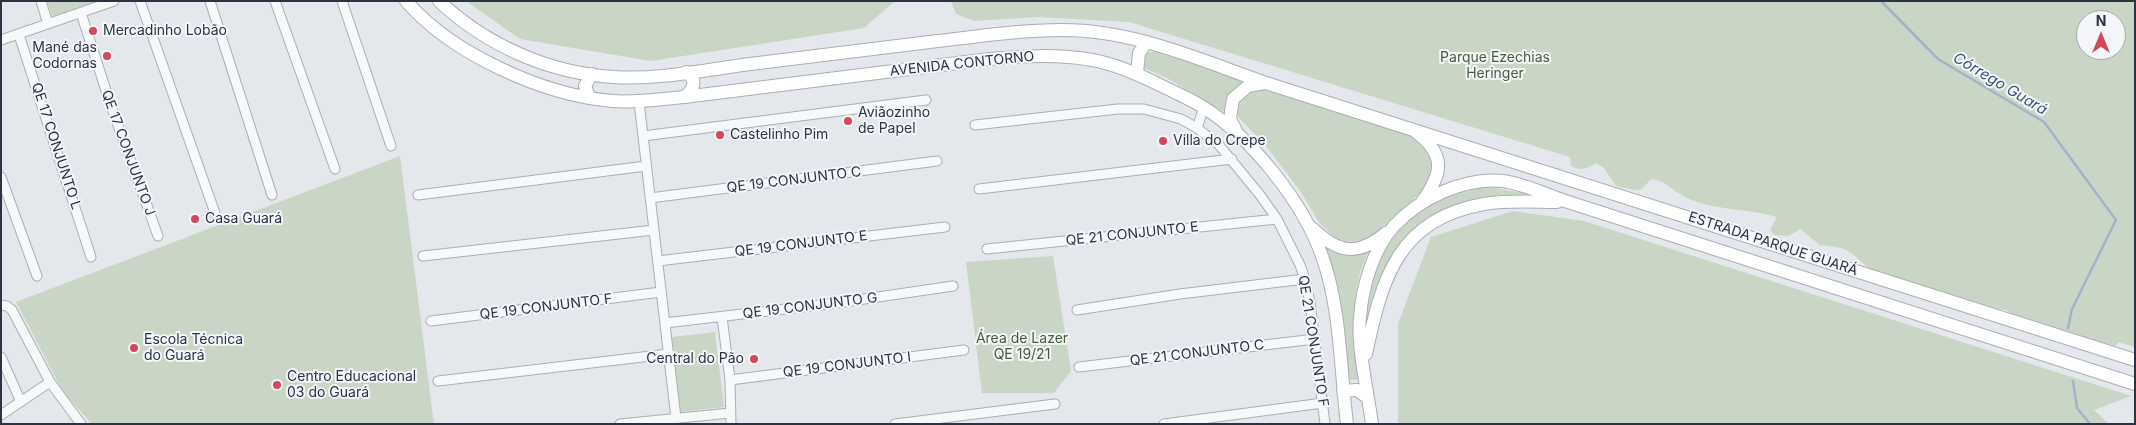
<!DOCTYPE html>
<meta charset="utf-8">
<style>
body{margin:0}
#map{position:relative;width:2136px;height:425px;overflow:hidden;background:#e4e7ec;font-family:Inter,sans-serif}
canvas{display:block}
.frame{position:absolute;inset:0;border:2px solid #2b3445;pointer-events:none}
.north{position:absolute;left:2076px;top:10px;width:50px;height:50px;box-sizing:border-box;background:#f4f6f9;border:1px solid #a4a8b1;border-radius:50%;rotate:0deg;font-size:14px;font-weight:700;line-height:20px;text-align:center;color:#2b3445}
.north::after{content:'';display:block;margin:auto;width:18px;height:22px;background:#d1495b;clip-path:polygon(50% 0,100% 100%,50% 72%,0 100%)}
</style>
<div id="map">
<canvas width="2136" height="425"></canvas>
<div class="frame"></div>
<div class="north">N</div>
</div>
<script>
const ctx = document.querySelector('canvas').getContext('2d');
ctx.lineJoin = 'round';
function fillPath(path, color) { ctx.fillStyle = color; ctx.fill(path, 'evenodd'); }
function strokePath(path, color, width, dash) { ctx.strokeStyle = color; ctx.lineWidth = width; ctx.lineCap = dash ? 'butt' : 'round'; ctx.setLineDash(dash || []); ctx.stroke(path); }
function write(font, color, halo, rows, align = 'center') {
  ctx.font = font + ' Inter,sans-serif'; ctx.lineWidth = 4; ctx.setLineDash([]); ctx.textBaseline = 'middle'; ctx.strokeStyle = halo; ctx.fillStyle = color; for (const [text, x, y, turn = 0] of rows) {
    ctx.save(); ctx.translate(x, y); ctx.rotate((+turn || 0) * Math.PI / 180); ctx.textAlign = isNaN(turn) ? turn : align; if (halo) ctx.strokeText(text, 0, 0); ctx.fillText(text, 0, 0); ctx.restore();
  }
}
fillPath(new Path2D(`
 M47,1H99L52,17Z
 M466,1H895L864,28L651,61L520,39Z
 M951,1H2135V347L2119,342L2115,346H2108L2080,337L2068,331L2052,328L2018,319L2006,310L1941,299L1880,279L1854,255L1842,248L1820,245L1800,229L1789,236L1774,235L1770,230L1777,217C1747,208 1713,211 1685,197C1673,191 1665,180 1651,179L1642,189L1635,190L1616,186L1604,168L1596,163C1587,169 1581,171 1571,166L1570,157L1129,22L1037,17L975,21L956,14ZM2086,20H2116V50H2086Z
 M1149,52H1159L1247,80C1232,89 1229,97 1226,113L1165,77L1143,68L1145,53Z
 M1263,89L1415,137L1430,148L1435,168L1428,186L1376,233L1364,240L1346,242L1336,239L1320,224L1301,192L1266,146L1240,119L1236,112L1239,97L1245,92Z
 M400,156L434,424H92L63,392L16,302Z
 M1486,186L1531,195L1484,197L1443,210L1426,220L1410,234L1368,331C1362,284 1383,240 1420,211C1428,205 1439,196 1449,193C1460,189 1474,188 1486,186Z
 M1513,211L1584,221L2131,396L2094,410L2109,424H1398V324L1431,237Z
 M1324,244L1371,248C1346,292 1356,331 1360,379L1350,380L1337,282Z
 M1053,256L1071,371L1054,393H982L966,262Z
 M715,332L724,407L680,412L672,337Z`), '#c9d6c5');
strokePath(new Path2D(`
 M1881,1L1938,59L2044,122L2116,220L2072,309L2068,328
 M2073,381L2077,408L2090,424`), '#9fb4cc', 2.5);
const street = new Path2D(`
 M41,1L48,24
 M140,1L215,213
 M210,1L272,195
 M275,1L335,169
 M342,1L391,146
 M81,13L111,106L158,236
 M19,35L91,257
 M1,40L114,1
 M639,102L676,418
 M975,125L1118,109H1144L1181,119L1197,128L1219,145L1260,195L1277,219L1300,265L1305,279L1310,303L1325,424
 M1197,128L1204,107
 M643,136L926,100
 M1,177L37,276
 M979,189L1232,159
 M418,195L646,166
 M650,198L937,161
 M987,249L1277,219
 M423,256L654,230
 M658,261L945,227
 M1,305L7,306L12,310L50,382L81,424
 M1077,310L1180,294L1305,279
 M722,317L730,380L731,424
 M431,321L661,292
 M665,323L837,303L953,286
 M1,357L21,402
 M1079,367L1315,339
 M730,380L964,350
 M438,381L668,354
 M1,415L50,382
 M620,424L730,413
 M895,424L1055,404
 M1164,424L1323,403`);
const secondary = new Path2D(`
 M406,1C452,54 543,95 612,101C636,103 660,99 684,97L990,59C1024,56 1058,54 1092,60C1116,64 1140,75 1162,86C1176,93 1190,99 1203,107C1251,137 1303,202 1322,256C1341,309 1340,368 1347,424
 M439,1C486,45 548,73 613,77C658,80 705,70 750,64C813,56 876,48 938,41C980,36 1021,30 1063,30C1134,30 1200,60 1266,83L2135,360
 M1137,73L1139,53L1147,42
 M589,97L585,86L592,74
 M684,97C694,90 698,79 686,72
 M1236,131L1230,119L1233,99L1248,86L1264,83
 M1416,132C1446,155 1443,173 1422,202
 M1312,228C1338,253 1357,257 1386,233
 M1366,354C1382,278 1398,219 1484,204C1508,200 1534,202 1557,202
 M1343,391L1357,390L1368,398
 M1372,424C1368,393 1357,347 1360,318C1362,287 1373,249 1394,226C1420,198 1464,177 1503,181C1524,184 1545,194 1565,201L2135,384`);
strokePath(street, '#a9aeb7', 11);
strokePath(secondary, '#a9aeb7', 14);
strokePath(street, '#f7f8fa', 9);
strokePath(secondary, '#fff', 12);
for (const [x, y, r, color] of [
 [93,31,5,"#d1495b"],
 [107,56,5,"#d1495b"],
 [848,121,5,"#d1495b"],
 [720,135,5,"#d1495b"],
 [1163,141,5,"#d1495b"],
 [195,219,5,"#d1495b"],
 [134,348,5,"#d1495b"],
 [754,359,5,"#d1495b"],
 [277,385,5,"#d1495b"]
]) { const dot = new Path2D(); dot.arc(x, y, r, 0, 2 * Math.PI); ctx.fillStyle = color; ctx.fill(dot); strokePath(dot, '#f4f6f9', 2); }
write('14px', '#2b3445', '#f4f6f9', [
 ["Mercadinho Lobão",103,31],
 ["Mané das",97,48,"right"],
 ["Codornas",97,64,"right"],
 ["Aviãozinho",858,113],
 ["de Papel",858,129],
 ["Castelinho Pim",730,135],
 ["Villa do Crepe",1173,141],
 ["Casa Guará",205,219],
 ["Escola Técnica",144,340],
 ["do Guará",144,356],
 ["Central do Pão",744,359,"right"],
 ["Centro Educacional",287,377],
 ["03 do Guará",287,393]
], 'left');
write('14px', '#3f6138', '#f4f6f9', [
 ["Parque Ezechias",1495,58],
 ["Heringer",1495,74],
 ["Área de Lazer",1022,339],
 ["QE 19/21",1022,355]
]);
write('14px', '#2b3445', '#f4f6f9', [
 ["AVENIDA CONTORNO",962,64,-6],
 ["QE 17 CONJUNTO L",56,146,72],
 ["QE 17 CONJUNTO J",128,153,70],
 ["QE 19 CONJUNTO C",794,180,-7],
 ["QE 21 CONJUNTO E",1132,234,-6],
 ["QE 19 CONJUNTO E",801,244,-7],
 ["ESTRADA PARQUE GUARÁ",1773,244,18],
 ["QE 19 CONJUNTO G",810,306,-7],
 ["QE 19 CONJUNTO F",546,307,-7],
 ["QE 21 CONJUNTO F",1313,341,81],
 ["QE 21 CONJUNTO C",1197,353,-7],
 ["QE 19 CONJUNTO I",847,365,-7]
]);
write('italic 15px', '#34527a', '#f4f6f9', [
 ["Córrego Guará",2000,84,31]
]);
</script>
